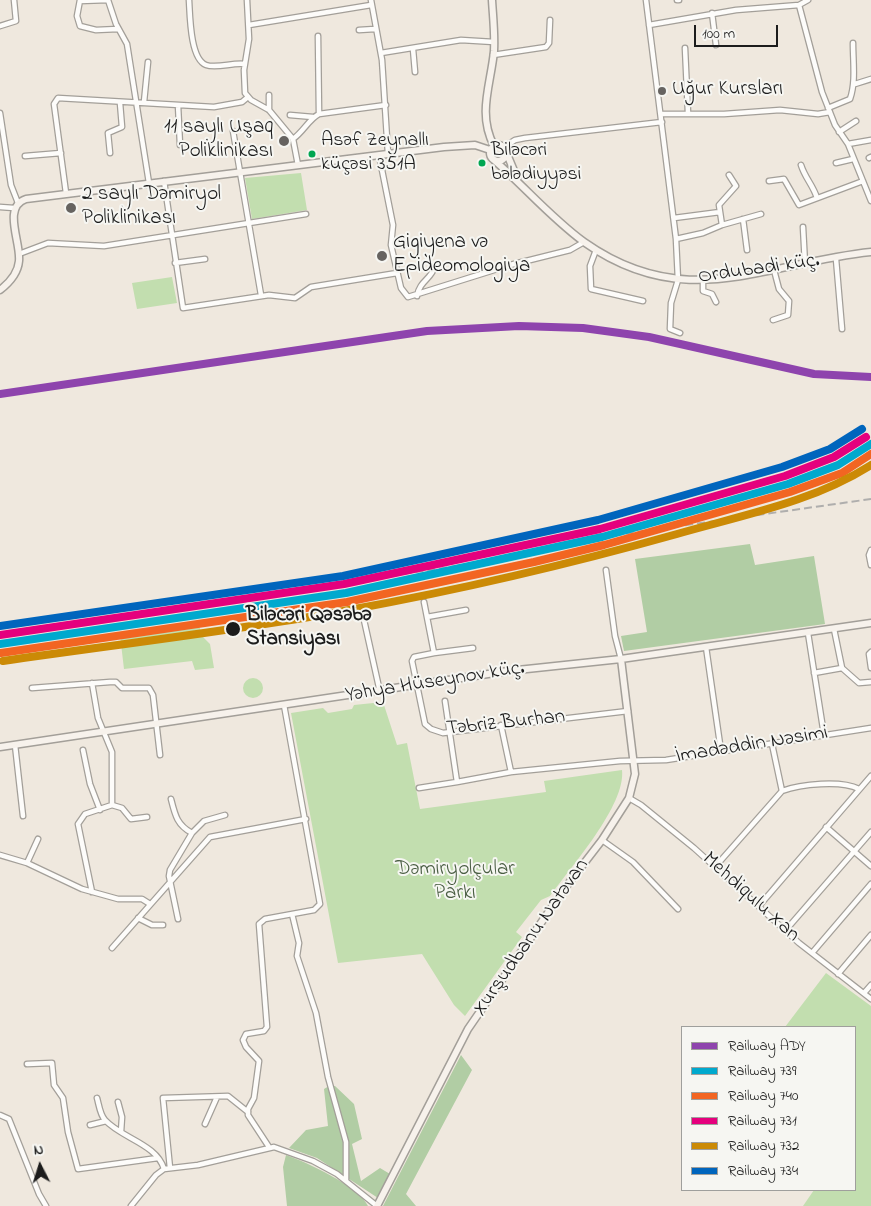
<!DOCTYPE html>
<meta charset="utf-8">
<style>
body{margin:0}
#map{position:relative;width:871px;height:1206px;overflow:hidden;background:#efe8de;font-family:"Indie Flower",sans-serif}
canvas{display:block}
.legend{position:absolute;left:681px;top:1026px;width:175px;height:165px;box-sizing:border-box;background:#f6f6f2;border:1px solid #9f9f9c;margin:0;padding:6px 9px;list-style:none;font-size:15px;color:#1c1c1c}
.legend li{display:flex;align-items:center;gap:10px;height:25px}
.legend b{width:25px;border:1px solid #9f9f9c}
.north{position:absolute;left:15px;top:1141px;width:50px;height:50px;-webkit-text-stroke:4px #f6f6f2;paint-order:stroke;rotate:355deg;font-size:14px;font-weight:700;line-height:20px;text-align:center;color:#1c1c1c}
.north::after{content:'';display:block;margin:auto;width:18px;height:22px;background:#1c1c1c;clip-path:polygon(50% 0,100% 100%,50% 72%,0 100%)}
.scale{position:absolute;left:694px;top:25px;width:84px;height:22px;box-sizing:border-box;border:2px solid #1c1c1c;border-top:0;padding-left:6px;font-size:15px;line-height:18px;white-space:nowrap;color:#1c1c1c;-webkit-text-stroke:4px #f6f6f2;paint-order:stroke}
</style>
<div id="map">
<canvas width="871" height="1206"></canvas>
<ul class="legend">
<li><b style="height:6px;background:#8e44ad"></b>Railway ADY</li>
<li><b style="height:6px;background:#00a9ce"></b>Railway 739</li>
<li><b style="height:6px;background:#f26522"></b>Railway 740</li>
<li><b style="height:6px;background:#e5007d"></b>Railway 731</li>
<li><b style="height:6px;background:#cb8a06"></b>Railway 732</li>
<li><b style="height:6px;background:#0065bd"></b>Railway 734</li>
</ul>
<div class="north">N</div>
<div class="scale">100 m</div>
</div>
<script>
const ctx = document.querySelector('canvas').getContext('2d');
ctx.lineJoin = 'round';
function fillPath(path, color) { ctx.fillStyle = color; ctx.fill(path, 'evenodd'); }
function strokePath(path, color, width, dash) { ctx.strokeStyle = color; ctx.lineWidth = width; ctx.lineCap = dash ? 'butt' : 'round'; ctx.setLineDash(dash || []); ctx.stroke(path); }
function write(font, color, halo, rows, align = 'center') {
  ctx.font = font + ' "Indie Flower",sans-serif'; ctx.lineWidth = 4; ctx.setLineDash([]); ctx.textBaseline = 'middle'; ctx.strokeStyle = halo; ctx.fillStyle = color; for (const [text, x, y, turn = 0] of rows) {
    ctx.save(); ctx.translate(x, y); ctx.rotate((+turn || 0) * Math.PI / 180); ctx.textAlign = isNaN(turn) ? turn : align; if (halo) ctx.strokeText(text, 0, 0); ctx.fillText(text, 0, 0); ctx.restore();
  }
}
fillPath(new Path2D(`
 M301,173L307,210L252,219L245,178Z
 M172,277L177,303L137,309L132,283Z
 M198,623L203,637L210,644L214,668L195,670L192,661L124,669L120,635Z
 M243 688a10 10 0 1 1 20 0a10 10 0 1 1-20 0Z
 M383,702L397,745L407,743L420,809L546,792L544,781L622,770C626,805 571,867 550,896L541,900L516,932L522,937L465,1016L454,1005L422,954L338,963L291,713L323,708L328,713L352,709L354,705Z
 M826,973L871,1006V1206H803L814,1190H855V1027H785Z`), '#c2deaf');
fillPath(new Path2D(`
 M750,544L755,565L814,556L825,624L624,651L621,636L647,632L635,559Z
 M461,1055L472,1070L406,1194L416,1206H383Z
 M329,1086H335L354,1104L362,1139L352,1144L361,1181L380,1168L390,1174L378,1198L317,1158L289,1148L306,1130L328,1126L324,1089Z
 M286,1155C306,1162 359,1186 368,1206H287L283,1167Z`), '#b1cda4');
const street = new Path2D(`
 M80,0L77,16L80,26L96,30L118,29
 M108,0L116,24L127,44L149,183
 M189,0C190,15 190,59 206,65C217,69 233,62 245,64
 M247,0L249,39L244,70L245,93L251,100L269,110L293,139L298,165
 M371,0L382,60L388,154
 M646,0L676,239L678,280L671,303L670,329L680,333
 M677,0H679
 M80,1L108,0
 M799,5L822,92L835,125L848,144L871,201
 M712,13L716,45
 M249,25L371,5
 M649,25L736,10L799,5L808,0
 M0,26L16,21L14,0
 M359,30L375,29
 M318,36L319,114
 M685,48L688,113
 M413,49L415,72
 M381,53L461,40L494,42
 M493,55L546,47L549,43L550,20
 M855,84L871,79
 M144,102L148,62
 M178,105L180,145
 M828,108L850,99C856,82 853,62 853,43
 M269,110V95
 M0,113L11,185L18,203
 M661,114H724L780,110L818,114L830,112
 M290,115L313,117
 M233,131L261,295
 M839,132L856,121
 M293,139C304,131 309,119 319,114L386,105
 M848,144L871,140
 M504,147L515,140L525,138L662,122
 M110,153L108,133L122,127L120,103
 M379,155L393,225L391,245L401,288L408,297L510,265L570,250L584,242
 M25,156L61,153
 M869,158L871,157
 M836,163L853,159
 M801,165C805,178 813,185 817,198
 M164,181L183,308L269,295L295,298L311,287L397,273
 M769,181L784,179L799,205L863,181
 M66,193L54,104L58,98L214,107L242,102L248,97
 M0,207L14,208
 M674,218L720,212
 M743,219L747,250
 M722,225L719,205L736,186L729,175
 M803,227L805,264
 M676,239L703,233L722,225L761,214
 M596,250L590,266L591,289L643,301
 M19,254L48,243L104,246L306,214
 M836,259L842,329
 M175,263L205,259
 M703,281V291L712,294L716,302
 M417,296C420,280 431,280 435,266
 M773,320L788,315L789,301L779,289L774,270
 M871,550L869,555L871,565
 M606,570L615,636L621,659
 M424,602L434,653L414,657L412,661L425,724L431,729L443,733L628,711
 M362,611L380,692
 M427,617L466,610
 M834,629L842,668L859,683L871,682
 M808,633L824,735
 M706,647L721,751
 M871,652L869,654L871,668
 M434,653L473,648
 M814,673L842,668
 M92,683L98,718L112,752V805L85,814L78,824L92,892
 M32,688L110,682H116L122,688H149L153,695L160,755
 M445,701L457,782L511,772L620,761L666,760L871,728
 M501,725L511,772
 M772,744L782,791
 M15,745L23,816
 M83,750L90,784L100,810
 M419,788L457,782
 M629,798L641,805L694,848L799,943L871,999
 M171,799C175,815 177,825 192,833
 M112,805L122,808L131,819L147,817
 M826,827L871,866
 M602,840L633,862L678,909
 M0,855L27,863L82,889L118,899H142L150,904
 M27,863L38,839
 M715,867L782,791C801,784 841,780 859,789
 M759,906L871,776
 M292,914L299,943L297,956L316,1013L328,1077L346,1142V1180
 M138,918L152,925H163
 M178,919L169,876L170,870L192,833L204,821L225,815
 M785,931L871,832
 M112,948L210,837L306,819
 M812,953L871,884
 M838,974L871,935
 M864,993L871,985
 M27,1064L52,1063L54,1085L63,1098L68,1132L78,1169L158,1158
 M97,1098C99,1105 100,1115 105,1120C121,1138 157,1144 164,1169
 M118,1102L122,1117L121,1132
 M0,1115L9,1119L39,1194L46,1206
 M205,1124L217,1097
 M90,1125L106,1121
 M269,1147L248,1115V1109L254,1098L259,1061L246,1047L243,1040L246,1034L264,1031L267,1027L259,924L265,919L314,910L320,904L284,705
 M170,1168L163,1098L228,1096L248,1112
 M131,1206L156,1175L164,1169L198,1165L274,1147L313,1161L337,1174L377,1206`);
const secondary = new Path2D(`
 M492,0C493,17 495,34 494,51C491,84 477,114 494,146
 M490 153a8 8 0 1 1 16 0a8 8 0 1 1-16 0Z
 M507,154L517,178
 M494,160C524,186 551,218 584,242C686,314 764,263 871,252
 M0,290C9,283 18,273 19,261C21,242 2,207 26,199L444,147L475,145L490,150
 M0,747L508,671L621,659L871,623
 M377,1206L468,1029L565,888L602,840L629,798L635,774L621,659`);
strokePath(street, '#a39f99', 7);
strokePath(secondary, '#a39f99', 9);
strokePath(street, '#fdfcfa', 4.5);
strokePath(secondary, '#f7f2ec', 6);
strokePath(new Path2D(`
 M602,537L871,499
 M0,634L510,558`), '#afaead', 2, [8, 4]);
strokePath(new Path2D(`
 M0,394L427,331L519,326L583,328L649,337L814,374L871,377`), '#8e44ad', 8);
strokePath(new Path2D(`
 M0,644L346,593L602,537L788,484L838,465L871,444`), '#00a9ce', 8);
strokePath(new Path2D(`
 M1,653L347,602L534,562L604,545L790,492L842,473L871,454`), '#f26522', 8);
strokePath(new Path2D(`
 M0,635L344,584L600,529L785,476L834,457L866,437`), '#e5007d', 8);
strokePath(new Path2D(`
 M3,661C118,644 235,631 349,610C459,590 570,564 677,534C743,515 813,502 871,465`), '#cb8a06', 8);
strokePath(new Path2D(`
 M0,626L343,576L598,520L782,467L830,449L862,429`), '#0065bd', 8);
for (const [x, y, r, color] of [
 [662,91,5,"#666360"],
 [284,141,6,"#666360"],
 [312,154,4.5,"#00a651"],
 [482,163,4.5,"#00a651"],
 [71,208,6,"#666360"],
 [382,256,6,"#666360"],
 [233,629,8,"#1c1c1c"]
]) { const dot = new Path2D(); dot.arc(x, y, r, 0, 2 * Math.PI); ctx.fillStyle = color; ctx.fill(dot); strokePath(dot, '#f6f6f2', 2); }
write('20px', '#1c1c1c', '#f6f6f2', [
 ["Asəf Zeynallı",321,142],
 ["küçəsi 351A",321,166],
 ["Biləcəri",491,152],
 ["bələdiyyəsi",491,176]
], 'left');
write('21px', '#1c1c1c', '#f6f6f2', [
 ["Uğur Kursları",672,91],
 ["11 saylı Uşaq",273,129,"right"],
 ["Poliklinikası",273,153,"right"],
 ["2 saylı Dəmiryol",82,196],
 ["Poliklinikası",82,220],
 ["Gigiyena və",393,244],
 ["Epideomologiya",393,268]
], 'left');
write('21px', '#1c1c1c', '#f6f6f2', [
 ["Ordubadi küç.",759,270,-8],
 ["Yəhya Hüseynov küç.",435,683,-9],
 ["Təbriz Burhan",506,724,-6],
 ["İmadəddin Nəsimi",752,746,-9],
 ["Mehdiqulu Xan",750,898,42],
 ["Xurşudbanu Natəvan",532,938,-55]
]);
write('bold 21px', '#1c1c1c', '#f6f6f2', [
 ["Biləcəri Qəsəbə",246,617],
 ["Stansiyası",246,641]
], 'left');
write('21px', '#495d42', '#f6f6f2', [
 ["Dəmiryolçular",455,871],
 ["Parkı",455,895]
]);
</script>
